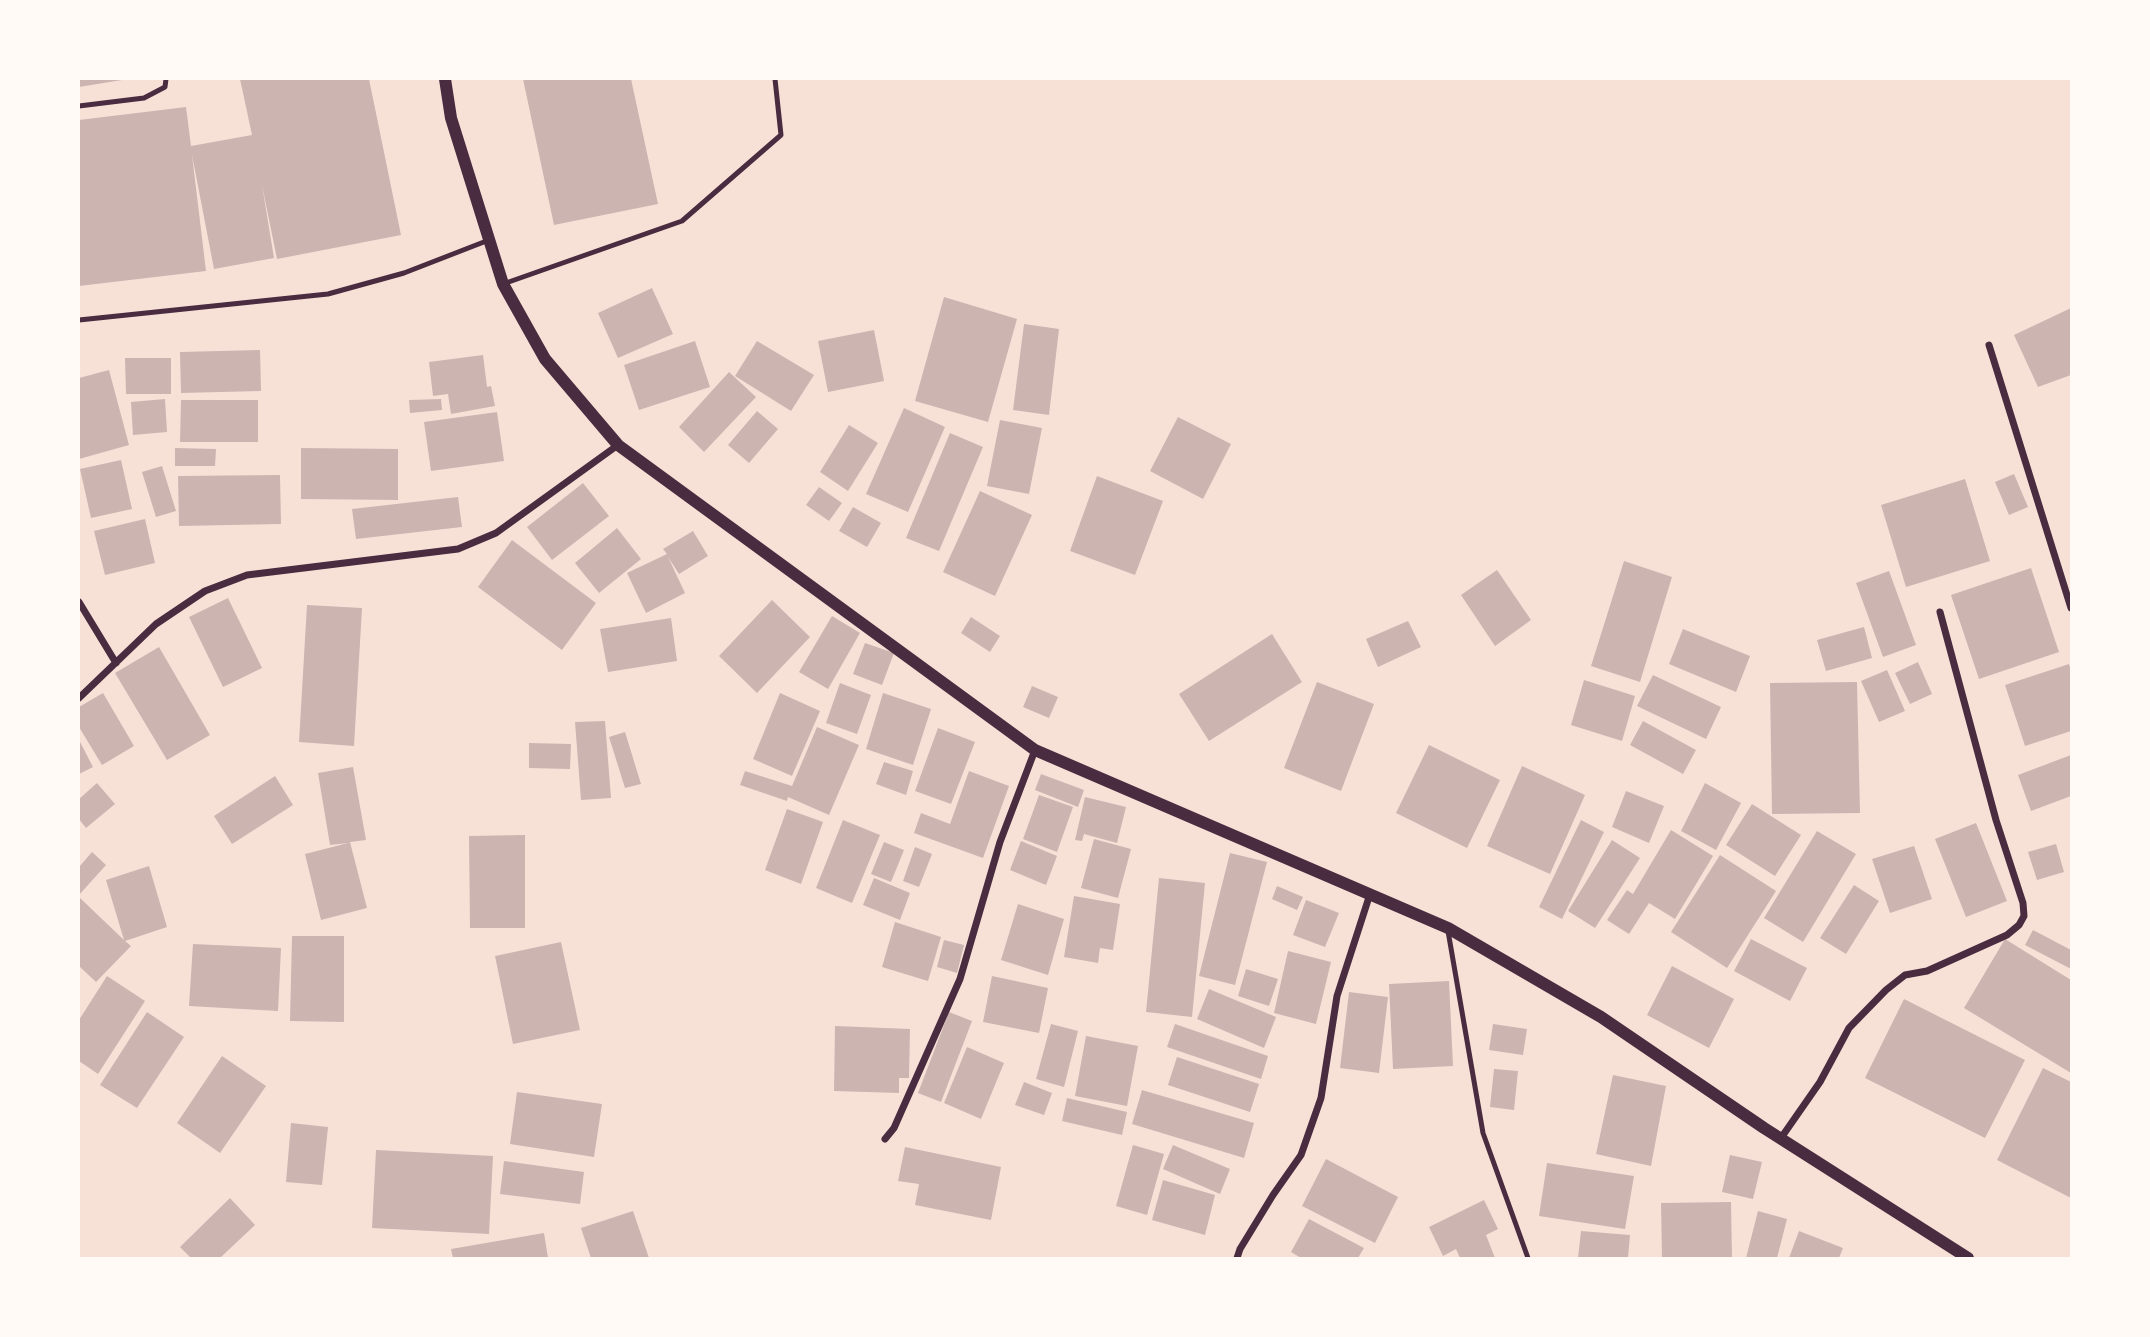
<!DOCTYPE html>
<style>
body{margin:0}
#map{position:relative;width:2150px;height:1337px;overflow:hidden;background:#f7e1d7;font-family:Poppins,sans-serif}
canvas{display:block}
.frame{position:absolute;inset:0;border:80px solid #fffaf5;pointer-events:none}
</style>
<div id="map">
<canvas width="2150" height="1337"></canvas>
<div class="frame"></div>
</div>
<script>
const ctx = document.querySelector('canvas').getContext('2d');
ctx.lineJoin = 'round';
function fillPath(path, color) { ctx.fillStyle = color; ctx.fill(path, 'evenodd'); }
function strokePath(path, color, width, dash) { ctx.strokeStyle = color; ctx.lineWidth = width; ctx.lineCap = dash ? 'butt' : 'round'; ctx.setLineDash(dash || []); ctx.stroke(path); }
fillPath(new Path2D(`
 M79,79H122V80L79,87Z
 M240,79H369L401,235L277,259L262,185L274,258L214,269L192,155L206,271L79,286V120L186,107L191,146L252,135Z
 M523,79H631L658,204L554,225Z
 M652,288L673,334L618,358L598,313Z
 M944,297L1017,319L988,422L915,401Z
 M2071,308V375L2038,387L2014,335Z
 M1024,324L1059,329L1049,415L1013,410Z
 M874,330L884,381L828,392L818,341Z
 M695,341L710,387L639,410L624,365Z
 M757,341L814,375L791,411L735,376Z
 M260,350L261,391L181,393L180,352Z
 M483,355L487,387L491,386L495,406L451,414L448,394L433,396L429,362Z
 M125,358H171V394H126Z
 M109,370L129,445L79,459V378Z
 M729,372L756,397L704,452L679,427Z
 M165,399L167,432L133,435L131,402Z
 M441,399L442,410L410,413L409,400Z
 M181,400H258V442H180Z
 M904,408L945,427L908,512L866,494Z
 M757,411L778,429L749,463L728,445Z
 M497,412L504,461L431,471L424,422Z
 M1178,417L1231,444L1203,499L1150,471Z
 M1000,420L1042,428L1029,494L987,486Z
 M849,425L878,443L848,491L820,472Z
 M950,433L983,447L939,551L906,538Z
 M175,448L216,449L215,466H175Z
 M301,448L398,449V500L301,499Z
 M121,460L132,509L91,518L80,469Z
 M162,466L176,511L156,517L142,472Z
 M2014,474L2028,507L2009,515L1995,482Z
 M280,475L281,524L179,526L178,476Z
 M1097,476L1163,501L1135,575L1070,551Z
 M1965,479L1990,561L1906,587L1881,505Z
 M583,483L609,516L552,560L527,527Z
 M819,487L842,503L829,521L806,505Z
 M980,491L1032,515L995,596L943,572Z
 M458,497L462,527L356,539L352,509Z
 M853,507L881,523L867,547L839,531Z
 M145,519L155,563L105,575L94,531Z
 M617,528L641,559L599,593L575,563Z
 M693,531L708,556L679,574L668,557L685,593L646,613L627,573L667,554L663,549Z
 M512,540L596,603L562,650L478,587Z
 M1624,561L1672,577L1640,682L1591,666Z
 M2031,568L2059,652L1979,679L1951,595Z
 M1497,570L1531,620L1495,646L1461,595Z
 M1889,571L1916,645L1883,657L1856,583Z
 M228,598L262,668L223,687L189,617Z
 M772,600L810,637L757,693L719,656Z
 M307,605L362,608L354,746L299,742Z
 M832,616L860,633L828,689L799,672Z
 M971,617L1000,636L990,652L961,633Z
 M671,618L677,661L608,672L600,629Z
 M1408,621L1421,647L1378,667L1366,639Z
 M1864,627L1872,658L1826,671L1817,640Z
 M1683,629L1750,656L1736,692L1669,664Z
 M1272,634L1302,682L1209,741L1179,694Z
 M865,643L894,653L882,685L853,674Z
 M159,647L210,735L167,760L115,673Z
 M1918,662L1932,694L1910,704L1895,673Z
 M2069,664L2071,671V731L2025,746L2005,685Z
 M1887,670L1905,711L1879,722L1861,681Z
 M1653,675L1721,707L1706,739L1637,706Z
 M1584,680L1635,696L1622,741L1571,725Z
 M1317,682L1374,704L1341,791L1284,768Z
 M1857,682L1860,813L1772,814L1770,683Z
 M840,683L871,695L857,734L826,723Z
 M1032,686L1058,697L1049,718L1023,707Z
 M103,693L134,746L102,765L79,727V707Z
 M780,693L820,711L792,776L753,759Z
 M883,693L931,709L913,765L866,749Z
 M605,721L611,798L581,800L575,722Z
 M1643,721L1696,750L1683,774L1630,745Z
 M817,727L859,745L829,815L788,797L787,801L740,785L745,771L792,786Z
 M938,728L975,742L951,804L915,791Z
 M625,732L641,784L625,788L609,737Z
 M79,740L93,767L79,774Z
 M529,743L571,744L570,769L529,768Z
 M1429,745L1500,780L1467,848L1396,813Z
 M2071,755V796L2031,811L2018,775Z
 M884,762L913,771L906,795L876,784Z
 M1522,766L1585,795L1550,874L1487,846Z
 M353,767L366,840L350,842L367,908L321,920L305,854L348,843L330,845L318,773Z
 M969,771L1009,786L983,858L914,833L921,813L950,824Z
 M1041,774L1084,790L1078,807L1035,790Z
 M275,776L293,805L232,844L214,816Z
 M97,783L115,804L86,828L79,819V799Z
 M1705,783L1741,803L1716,850L1681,831Z
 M1626,791L1664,806L1649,843L1612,827Z
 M1039,795L1073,807L1057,852L1023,839Z
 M1085,797L1126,807L1117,843L1084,834L1082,841L1075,840Z
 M1752,804L1801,835L1775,876L1726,845Z
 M787,809L823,822L801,884L765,870Z
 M843,820L880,835L852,903L816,888Z
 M1581,820L1604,832L1562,919L1539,907Z
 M1976,823L2007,901L1966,917L1935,839Z
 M1671,830L1713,856L1675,919L1649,903L1629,934L1607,920L1627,890L1633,894Z
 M1817,831L1856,854L1803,942L1764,918Z
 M525,835V928H470L469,836Z
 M1094,839L1131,849L1118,898L1081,888Z
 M1612,840L1640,858L1595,928L1568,911Z
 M1021,841L1057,856L1046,885L1010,870Z
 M884,842L904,850L891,882L871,874Z
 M2056,844L2064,872L2037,880L2028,852Z
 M1914,846L1932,899L1890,913L1872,859Z
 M915,847L932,854L919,887L903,881Z
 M92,852L106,865L79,895V867Z
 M1230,853L1267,862L1235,985L1199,976Z
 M1720,855L1776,891L1727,968L1671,932Z
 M149,866L167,927L125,941L131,946L96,982L79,966V897L124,940L106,880Z
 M874,878L910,893L900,920L863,905Z
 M1159,878L1205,883L1192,1017L1146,1012Z
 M1854,885L1879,901L1846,954L1820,938Z
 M1277,886L1303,897L1297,910L1272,899Z
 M1074,896L1120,904L1113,950L1100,948L1098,963L1064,957Z
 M1306,900L1339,913L1325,947L1293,935Z
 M1018,904L1064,919L1048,975L1001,960Z
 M895,922L941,937L928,981L882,967Z
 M2033,930L2071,950V969L2025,945Z
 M292,936H344V1022L290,1021Z
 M1751,939L1807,968L1790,1001L1734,971Z
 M2005,939L2071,980V1073L1964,1008Z
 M944,940L964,945L957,973L937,967Z
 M561,942L580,1030L513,1044L495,956Z
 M193,944L281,948L278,1011L189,1006Z
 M1288,951L1331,962L1316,1024L1274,1013Z
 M1672,966L1734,999L1709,1048L1647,1015Z
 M1246,969L1278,979L1269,1006L1238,996Z
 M107,976L145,1001L98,1074L79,1061V1020Z
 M992,976L1048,988L1039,1033L983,1022Z
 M1449,981L1453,1066L1393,1069L1389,984Z
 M1209,989L1276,1017L1264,1048L1197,1019Z
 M1349,992L1388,997L1379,1073L1340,1068Z
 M1904,999L2025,1060L1985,1138L1865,1078Z
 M147,1012L184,1037L137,1108L100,1085Z
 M949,1012L972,1021L941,1102L918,1093Z
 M1051,1024L1078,1031L1064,1087L1036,1079Z
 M1175,1024L1268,1056L1261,1079L1167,1047Z
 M1493,1024L1527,1029L1523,1055L1489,1050Z
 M835,1026L910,1029L909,1078H899V1093L834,1091Z
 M1086,1036L1138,1046L1127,1106L1075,1096Z
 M967,1047L1004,1063L981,1119L944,1103Z
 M222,1056L266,1086L220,1153L177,1123Z
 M1177,1057L1259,1084L1250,1112L1168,1085Z
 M2043,1068L2071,1082V1198L1997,1160Z
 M1494,1069L1518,1071L1514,1110L1490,1107Z
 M1613,1075L1666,1086L1651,1166L1596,1154Z
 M1024,1082L1052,1093L1044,1115L1015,1105Z
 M1142,1090L1254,1123L1244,1158L1132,1124Z
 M517,1092L602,1104L594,1157L510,1144Z
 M1067,1098L1127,1112L1122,1135L1062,1121Z
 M291,1123L328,1127L322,1185L286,1182Z
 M1133,1145L1164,1154L1147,1215L1116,1206Z
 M1173,1145L1230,1169L1220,1194L1163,1169Z
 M905,1147L1001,1167L991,1220L915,1205L919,1184L898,1181Z
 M376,1150L493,1156L489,1234L372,1228Z
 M1730,1155L1762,1162L1753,1199L1722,1192Z
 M1326,1159L1398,1197L1375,1243L1302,1206Z
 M504,1161L584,1172L580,1204L500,1194Z
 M1547,1163L1634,1176L1625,1229L1539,1216Z
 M1163,1180L1215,1195L1205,1235L1152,1220Z
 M230,1198L255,1225L220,1258H191L180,1247Z
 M1484,1200L1498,1229L1486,1235L1495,1258H1460L1456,1249L1443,1256L1429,1227Z
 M1731,1202L1732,1258H1662L1661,1203Z
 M633,1211L649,1258H591L581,1228Z
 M1758,1211L1787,1219L1777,1258H1746Z
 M1309,1219L1364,1248L1358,1258H1301L1291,1252Z
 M1581,1231L1630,1235L1628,1258H1578Z
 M1799,1231L1843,1248L1839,1258H1789Z
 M544,1233L548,1258H453L451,1249Z`), '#ccb4b1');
strokePath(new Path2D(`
 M79,106L144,98L165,87L166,79
 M503,284L682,221L781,135L775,79
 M79,320L328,294L404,273L489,240
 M1448,931L1483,1133L1528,1258`), '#4a2c40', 5);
strokePath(new Path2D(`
 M1989,345L2071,608
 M79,602L116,663
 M79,698L156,624L205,591L247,575L458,549L496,533L618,445
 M1781,1138L1820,1082L1849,1028L1886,990L1905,975L1927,971L2007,935L2019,925L2024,916L2023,903L1996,820L1940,612
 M885,1139L894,1128L960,979L1000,842L1035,750
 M1237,1258L1240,1249L1273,1195L1301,1155L1321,1098L1337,996L1370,894`), '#4a2c40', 7);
strokePath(new Path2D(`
 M445,79L451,118L503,284L545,359L618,445L1035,750L1448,928L1601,1017L1764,1128L1968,1258`), '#4a2c40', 12);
</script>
